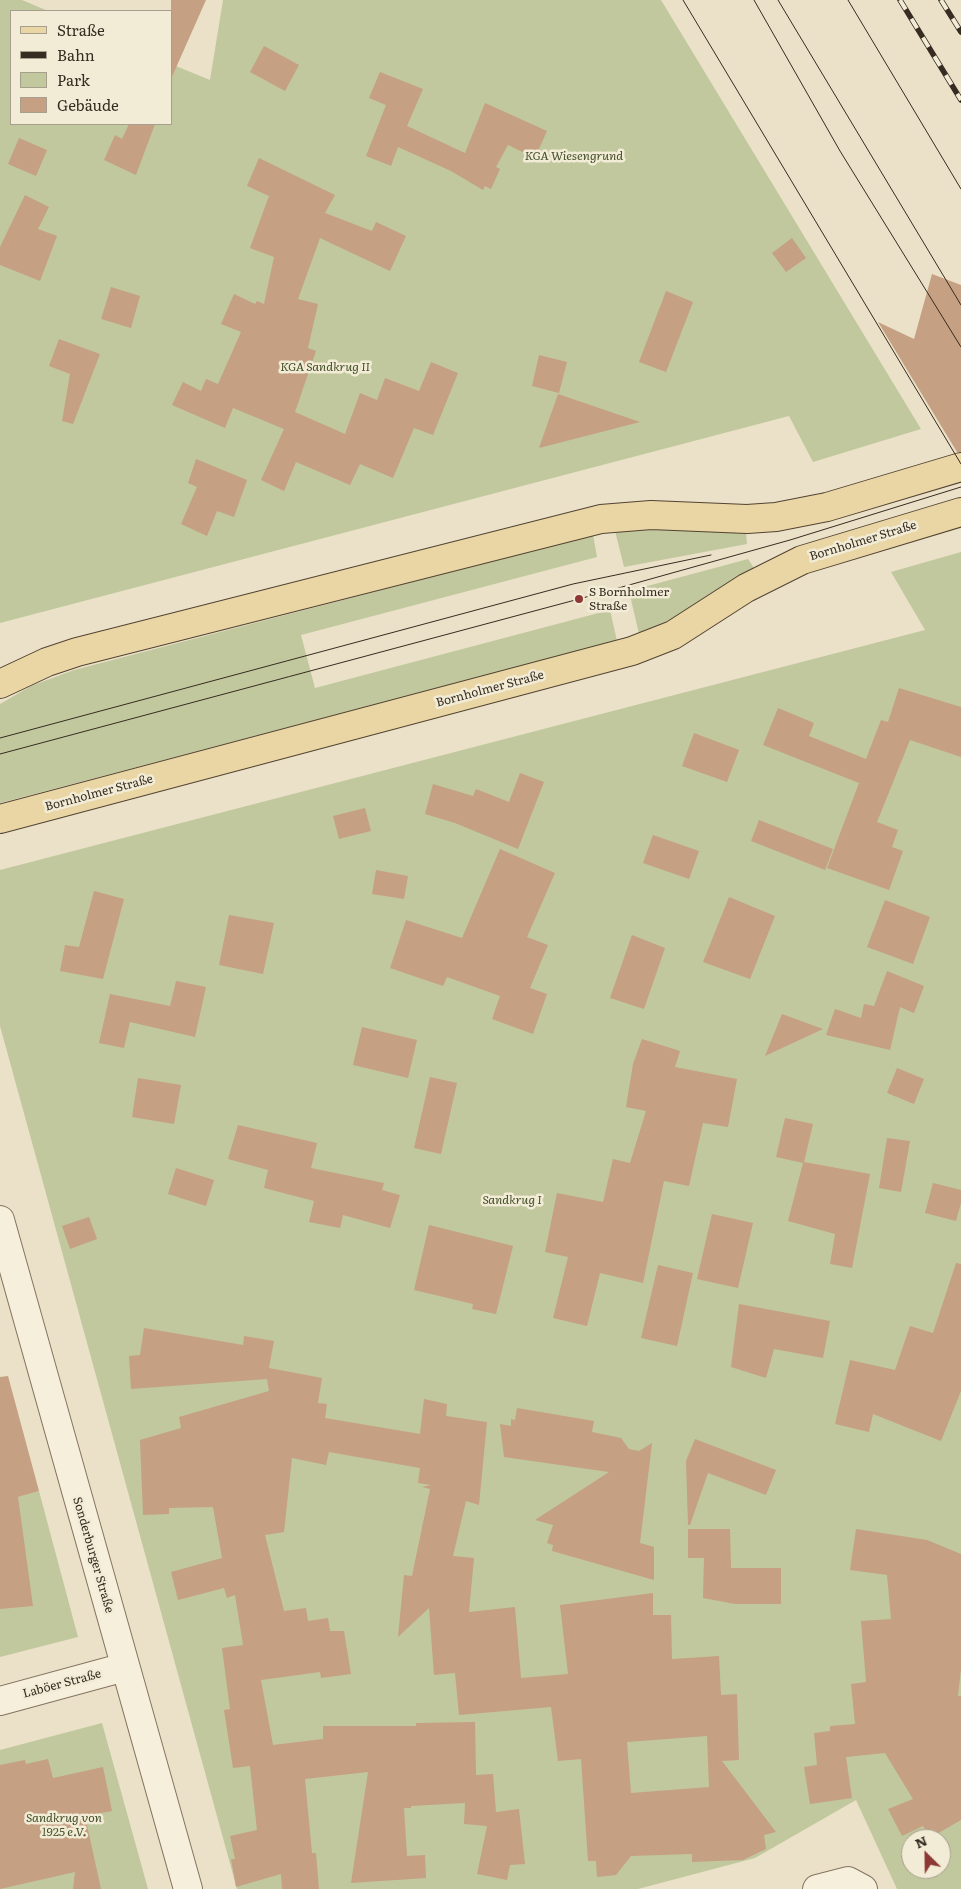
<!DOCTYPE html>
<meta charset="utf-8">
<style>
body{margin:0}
#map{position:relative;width:961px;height:1889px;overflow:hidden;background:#eae1c8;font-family:Literata,serif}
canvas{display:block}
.legend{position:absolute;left:10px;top:10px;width:162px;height:115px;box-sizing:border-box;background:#f2ecd7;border:1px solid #a79f8e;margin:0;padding:6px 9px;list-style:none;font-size:15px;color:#372c21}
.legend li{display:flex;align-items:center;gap:10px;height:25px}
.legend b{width:25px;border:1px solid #a79f8e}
.north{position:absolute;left:901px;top:1829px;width:50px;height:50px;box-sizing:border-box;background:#f2ecd7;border:1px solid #a79f8e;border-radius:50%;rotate:337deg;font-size:14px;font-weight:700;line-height:20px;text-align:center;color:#372c21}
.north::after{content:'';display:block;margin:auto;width:18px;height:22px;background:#8e3835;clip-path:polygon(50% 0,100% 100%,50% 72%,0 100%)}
</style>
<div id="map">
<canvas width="961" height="1889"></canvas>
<ul class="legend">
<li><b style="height:6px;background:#e9d6a4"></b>Straße</li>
<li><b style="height:6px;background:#372c21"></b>Bahn</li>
<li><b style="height:14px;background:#c1c89d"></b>Park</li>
<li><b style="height:14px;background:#c5a082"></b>Gebäude</li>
</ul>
<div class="north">N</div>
</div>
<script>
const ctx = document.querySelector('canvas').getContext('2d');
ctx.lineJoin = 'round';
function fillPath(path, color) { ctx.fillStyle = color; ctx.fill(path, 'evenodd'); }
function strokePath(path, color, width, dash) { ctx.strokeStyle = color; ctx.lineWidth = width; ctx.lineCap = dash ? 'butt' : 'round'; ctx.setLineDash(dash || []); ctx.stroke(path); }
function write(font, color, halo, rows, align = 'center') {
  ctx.font = font + ' Literata,serif'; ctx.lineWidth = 5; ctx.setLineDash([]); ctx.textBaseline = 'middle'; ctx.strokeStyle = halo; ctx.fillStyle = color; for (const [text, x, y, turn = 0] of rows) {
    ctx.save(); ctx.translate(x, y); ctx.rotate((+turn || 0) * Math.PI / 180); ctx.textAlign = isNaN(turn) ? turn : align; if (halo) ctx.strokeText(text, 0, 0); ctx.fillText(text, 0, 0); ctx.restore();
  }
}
fillPath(new Path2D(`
 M0,0H22L48,11H11V124H171V64L210,80L223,0H661L921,429L813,462L789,416L0,623Z
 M645,528L746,533L747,544L624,567L615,531Z
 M593,535L597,557L301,635L315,688L610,610L617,641L0,803V704L31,686L74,670Z
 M961,552V1889H897L856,1800L755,1858L638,1889H237L0,1026V870L925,630L891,572ZM911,1839H941V1869H911Z
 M748,559L754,568L676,617L639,634L629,591Z
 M39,1491L78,1637L0,1657V1502Z
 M102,1723L148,1889H0V1750Z`), '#c1c89d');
fillPath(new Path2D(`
 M171,0H206L171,79Z
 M264,46L299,65L285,91L250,72Z
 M380,72L423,89L407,126L465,153L485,103L547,131L535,158L508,145L496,167L500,169L491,189L485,186L483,190L451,171L398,147L391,166L366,156L386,105L369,98Z
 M129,124H155L136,175L104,160L115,135L122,139Z
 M19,138L47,150L36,176L8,164Z
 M259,158L335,195L325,213L372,231L376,222L406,236L390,271L320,238L298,299L318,304L308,348L316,351L295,412L345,434L360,393L377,400L385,378L419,391L431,362L458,373L433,435L414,428L393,478L360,464L350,485L296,462L284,491L261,480L284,429L233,408L225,428L172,405L183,382L201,391L206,379L218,384L241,332L221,324L234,294L255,304L257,301L264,304L274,257L250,248L269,196L247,186Z
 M25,195L49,207L38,229L57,236L40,281L0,265V247Z
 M792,238L806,258L786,272L772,253Z
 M932,274L961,285V452H957L878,322L914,339Z
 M111,287L140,296L131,328L101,319Z
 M666,291L693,302L666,372L639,362Z
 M59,339L100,354L73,424L62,421L70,374L49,366Z
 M539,355L567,362L559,393L532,386Z
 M558,394L640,422L539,448Z
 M196,459L247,480L234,517L217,511L207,536L181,524L197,487L188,483Z
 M899,688L961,707V757L910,740L877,822L898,830L892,847L903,851L889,890L827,868L859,783L763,745L778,708L814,723L809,736L866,759L881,720L888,722Z
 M694,733L739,750L727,782L682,766Z
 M520,773L544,782L518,849L455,823L425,814L433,784L473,796L476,789L509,802Z
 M365,808L371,831L339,839L333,816Z
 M759,820L833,849L825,870L751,841Z
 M653,835L699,851L689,879L643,863Z
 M500,849L555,873L527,937L548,945L530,988L547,994L533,1034L492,1019L500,996L447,977L443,986L390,968L406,920L462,938Z
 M376,870L408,876L404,899L372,894Z
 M94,891L124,899L103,979L60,971L65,945L79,947Z
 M729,897L775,916L750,979L703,962Z
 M885,900L930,917L913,964L867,947Z
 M229,915L274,923L263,974L219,965Z
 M632,935L665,948L644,1009L610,998Z
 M887,971L924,986L914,1013L900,1007L890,1050L826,1035L835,1009L861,1018L864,1004L874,1006Z
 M176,981L206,987L195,1037L130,1022L124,1048L99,1043L110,994L170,1006Z
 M782,1014L823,1029L765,1056Z
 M362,1027L417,1040L408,1078L353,1065Z
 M642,1039L680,1051L675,1067L737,1079L728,1127L703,1123L689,1186L664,1181L643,1283L600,1273L587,1326L553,1318L568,1257L545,1252L557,1193L603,1202L613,1159L630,1163L646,1111L626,1107L633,1064Z
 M897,1068L924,1079L914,1104L887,1093Z
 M430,1077L457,1083L441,1154L414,1148Z
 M138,1078L181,1085L174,1124L132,1117Z
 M785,1118L813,1124L804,1162L870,1174L852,1268L830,1264L835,1234L788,1221L803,1163L776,1157Z
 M238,1125L317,1143L311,1168L384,1183L382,1190L400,1195L390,1228L343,1215L340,1228L309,1222L314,1201L264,1188L268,1170L228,1159Z
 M887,1138L910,1141L901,1192L879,1188Z
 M176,1168L214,1180L206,1206L168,1194Z
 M933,1183L961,1190V1203L956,1221L925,1213Z
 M712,1214L753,1223L738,1288L697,1279Z
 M89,1217L97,1239L70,1249L62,1226Z
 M429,1225L513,1246L496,1314L472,1309L473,1304L414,1290Z
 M956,1263L961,1264V1391L941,1441L873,1414L869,1432L835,1424L850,1360L895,1370L910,1326L933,1333Z
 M658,1265L693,1273L677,1346L641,1338Z
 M739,1304L830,1321L823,1358L774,1349L766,1378L731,1367Z
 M144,1328L243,1345L244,1336L274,1341L269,1368L322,1378L318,1403L327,1404L325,1418L420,1434L424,1399L447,1404L446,1416L487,1422L479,1505L466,1501L453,1556L474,1558L469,1612L515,1607L521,1678L568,1674L560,1605L653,1593V1615H671L672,1659L719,1656L721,1695L737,1694L739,1760L722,1761L776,1832L764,1835L766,1849L743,1860L692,1862V1854L631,1856L616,1875L597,1877L596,1861H588L581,1759L558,1761L551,1707L459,1715L455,1673L434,1675L429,1608L398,1637L404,1575L412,1576L430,1489L422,1487L431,1485L418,1483L420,1468L329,1452L326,1465L292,1458L284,1532L265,1535L284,1611L306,1608L308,1621L328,1618L330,1631H344L351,1674L321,1678L320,1672L261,1680L273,1745L323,1739V1726H416V1723L475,1722L476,1775L493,1774L496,1812L519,1809L525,1864L510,1865L507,1880L477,1874L487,1826L464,1824L465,1803L411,1806V1808H404L407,1856L425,1855L426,1878L351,1883L368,1772L305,1779L312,1853H316L319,1889H282L281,1874L236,1887L231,1859H235L230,1836L257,1830L250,1766L233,1768L224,1710L230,1709L222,1648L243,1645L235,1595L227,1598L224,1588L178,1600L171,1572L222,1558L213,1507L169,1508V1514L143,1515L140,1440L181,1428L179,1417L269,1391L267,1379L131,1389L129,1356L140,1355ZM707,1736L709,1787L631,1793L627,1742Z
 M8,1376L39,1491L18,1497L33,1606L0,1609V1377Z
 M517,1408L594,1421L592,1432L621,1438L629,1449L639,1451L652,1443L640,1543L654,1547V1580L552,1551L553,1545L547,1543L553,1525L535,1520L609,1472L504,1457L500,1424L511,1426V1419L515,1420Z
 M695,1439L776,1470L766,1495L708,1473L690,1525H688L686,1461Z
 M688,1529H730L731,1568H781V1604H735L703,1598L704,1558H688Z
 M856,1529L927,1540L961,1554V1669L958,1696H961V1820L930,1838L923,1826L902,1836L888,1809L913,1799L885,1753L846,1757L852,1798L810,1804L804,1767L817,1765L814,1733L830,1731V1726L855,1724L851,1684L866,1682L861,1621L891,1619L887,1575L850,1570Z
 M48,1759L53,1778L103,1767L112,1811L85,1816L101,1889H73L75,1872L0,1889V1765L25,1760L26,1764Z`), '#c5a082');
const minor = new Path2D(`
 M0,1220L188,1889
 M0,1701L125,1667
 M817,1889L848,1881L863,1889`);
const primary = new Path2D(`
 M0,684L47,662L77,652L601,519L651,515L747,519L776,517L827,507L961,467
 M0,819L632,651L673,635L746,588L802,560L961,512`);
strokePath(minor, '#85745f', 30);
strokePath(primary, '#534332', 30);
strokePath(minor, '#f6efdb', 28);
strokePath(primary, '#e9d6a4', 28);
strokePath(new Path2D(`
 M683,0L961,464
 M754,0L840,151L961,347
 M778,0L961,305
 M848,0L961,189
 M0,738L573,584L711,555
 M0,754L579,599L790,540L961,487`), '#372c21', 1);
const rail = new Path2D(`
 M900,0L961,100
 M941,0L961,32`);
strokePath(rail, '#372c21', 5.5);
strokePath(rail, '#f2ecd7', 4, [11]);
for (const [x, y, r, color] of [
 [579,599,5,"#8e3835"]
]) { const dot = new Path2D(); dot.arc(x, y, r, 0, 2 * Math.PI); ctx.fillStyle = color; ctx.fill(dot); strokePath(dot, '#f2ecd7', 2); }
write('italic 12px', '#45512a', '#f2ecd7', [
 ["KGA Wiesengrund",574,156],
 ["KGA Sandkrug II",325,367],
 ["Sandkrug I",512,1200],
 ["Sandkrug von",64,1818],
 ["1925 e.V.",64,1832]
]);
write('12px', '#372c21', '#f2ecd7', [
 ["Bornholmer Straße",863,541,-17],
 ["Bornholmer Straße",490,689,-15],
 ["Bornholmer Straße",99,793,-15],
 ["Sonderburger Straße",93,1555,74],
 ["Laböer Straße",62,1684,-15]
]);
write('12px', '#372c21', '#f2ecd7', [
 ["S Bornholmer",589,592],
 ["Straße",589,606]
], 'left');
</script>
